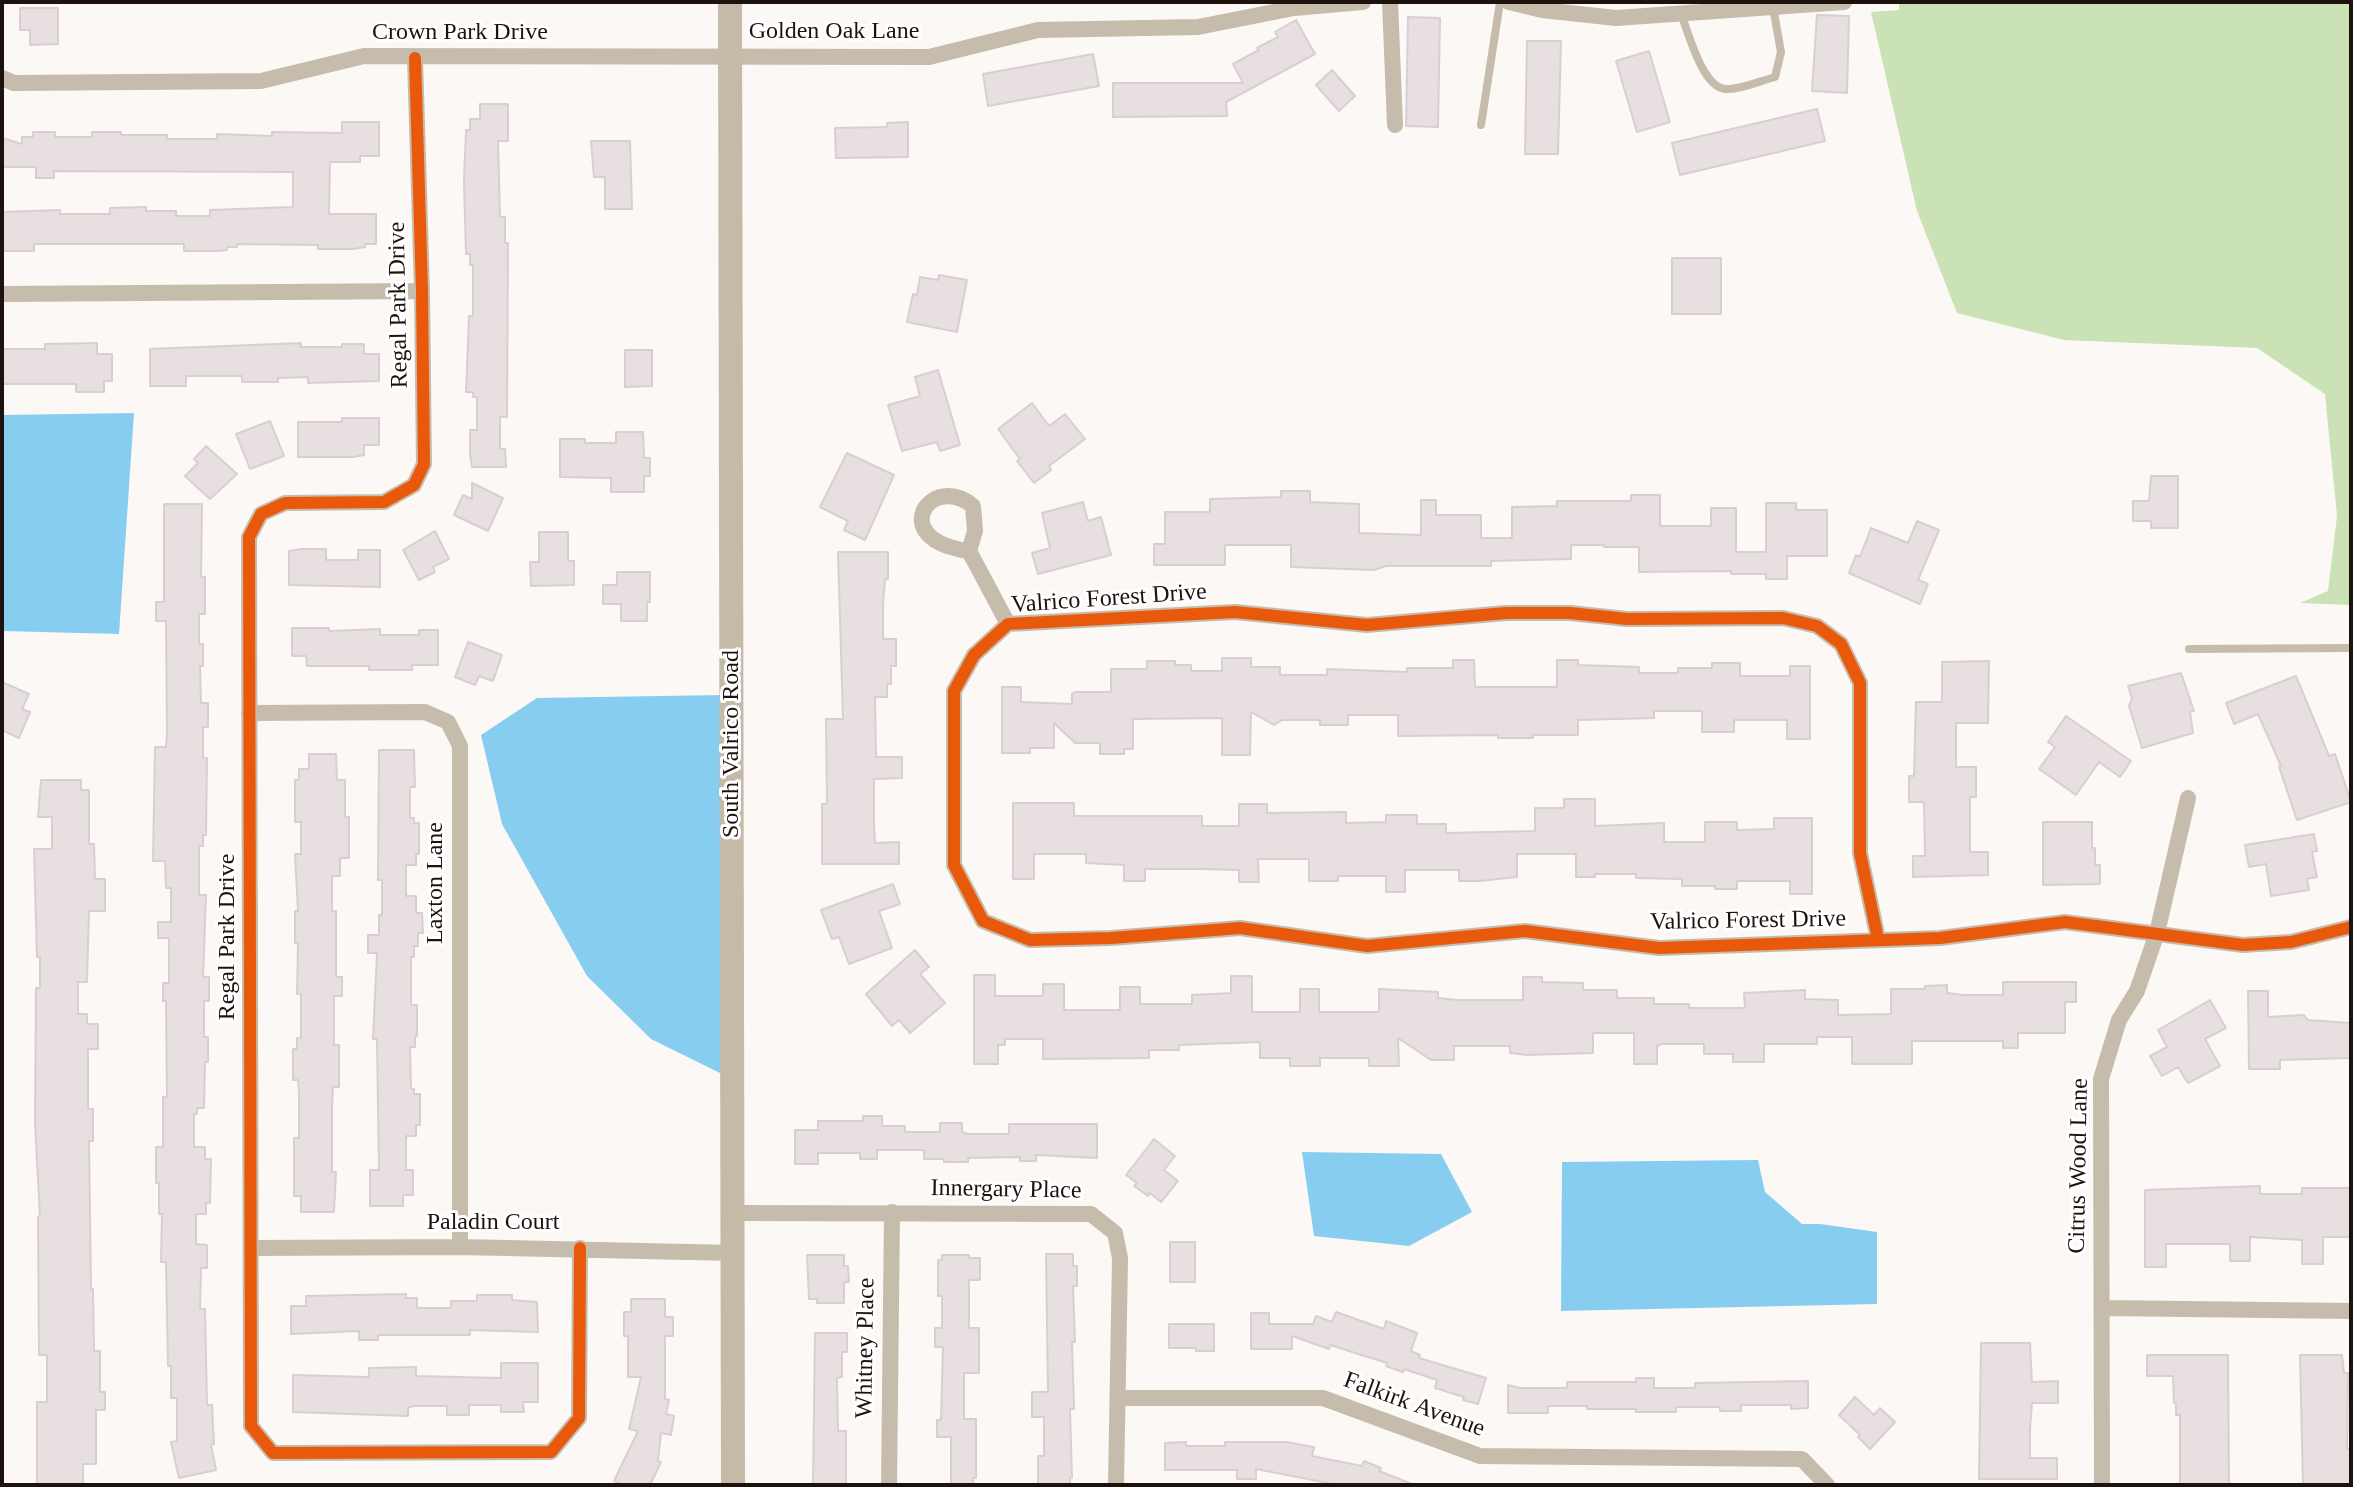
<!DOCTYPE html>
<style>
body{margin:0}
#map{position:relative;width:2353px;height:1487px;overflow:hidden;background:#fcf8f6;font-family:Georgia,serif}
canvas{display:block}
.frame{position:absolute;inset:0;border:4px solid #1d120d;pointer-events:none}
</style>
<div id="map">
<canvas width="2353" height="1487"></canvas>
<div class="frame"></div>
</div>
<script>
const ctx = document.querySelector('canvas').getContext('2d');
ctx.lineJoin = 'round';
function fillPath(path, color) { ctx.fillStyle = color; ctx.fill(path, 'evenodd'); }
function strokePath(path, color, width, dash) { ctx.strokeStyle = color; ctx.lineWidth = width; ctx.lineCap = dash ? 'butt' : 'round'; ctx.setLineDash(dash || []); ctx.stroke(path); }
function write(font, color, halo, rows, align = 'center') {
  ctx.font = font + ' Georgia,serif'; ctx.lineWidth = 6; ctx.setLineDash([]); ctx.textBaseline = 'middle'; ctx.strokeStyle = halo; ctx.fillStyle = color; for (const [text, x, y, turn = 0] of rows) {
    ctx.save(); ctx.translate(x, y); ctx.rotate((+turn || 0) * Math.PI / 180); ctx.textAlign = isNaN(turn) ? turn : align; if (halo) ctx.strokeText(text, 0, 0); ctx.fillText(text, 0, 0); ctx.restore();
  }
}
fillPath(new Path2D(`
 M1899,2H2351V605L2300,603L2328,591L2337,516L2325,394L2257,348L2064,340L1957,313L1917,211L1871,12L1899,10Z`), '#cae2b5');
fillPath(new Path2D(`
 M134,413L119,634L2,631V415Z
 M722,695V1074L651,1039L587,976L502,824L481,735L537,698Z
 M1302,1152L1441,1154L1472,1212L1409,1246L1314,1236Z
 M1758,1160L1765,1192L1802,1224H1820L1877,1232V1304L1561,1311L1562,1162Z`), '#87cdf0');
const building = new Path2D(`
 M20,8H58V44L30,45V30H20Z
 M1817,15L1849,16L1847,93L1812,91Z
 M1408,17L1440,18L1438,127L1406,126Z
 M1296,20L1315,54L1226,102L1227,116L1113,117V83H1243L1233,64L1259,50L1257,48L1278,37L1275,32Z
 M1527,41H1561L1558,154H1525Z
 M1649,51L1670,122L1637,132L1616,61Z
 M1093,54L1099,86L988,106L983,74Z
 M1332,70L1355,96L1339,111L1316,85Z
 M480,104H508V141H498L500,217H505V243H508L507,417H500V449H505L506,467H472L470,454V430H477V397H473V392H466L469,316H473V265H470V254H466L464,180L466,130H470V119H480Z
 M1817,109L1825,141L1680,175L1672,143Z
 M342,122H379V156H360V162H330L329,214H376V244H365V247L354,249H318V245L237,244V247H227V250L216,251H184V244H34V251H2V212L60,210V214H110V208L146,207V211H176V216H210V210L293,207V172L54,171V178H36V167H2V138L22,144V137H33V132H55V137H92V132H121V135H167V139H217V134L272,136V132L342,133Z
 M908,122V157L836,158L835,128L887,127V123Z
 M591,141H630L632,209H605V177H594Z
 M1672,258H1721V314H1672Z
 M939,275L967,280L957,332L907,322L913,294L917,295L920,277L938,280Z
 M97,343V354H112V381H104V392H76V384H2V349H45V344Z
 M301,343V347H342V344H364V354H379V381L308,383V377L278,378V382H242V376H186V386H150V349Z
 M625,350H652V386L625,387Z
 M938,370L960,445L940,451L937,442L902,451L888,405L920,396L915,377Z
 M1032,403L1049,426L1065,414L1085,439L1049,466L1051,470L1034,483L1017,461L1020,459L998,429Z
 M342,418H379V445H364V455L353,457H298V422H342Z
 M270,421L284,456L250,469L236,434Z
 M616,432H643L644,458H650V476H644V492H611V478L560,477V439H585V443H616Z
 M206,446L237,474L210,499L185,476L198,463L194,459Z
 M847,453L894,475L865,540L844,530L848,521L820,507Z
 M2151,476H2178V528H2151V521H2133V501H2149Z
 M472,483L503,498L488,531L454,515L463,495L472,499Z
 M1281,491H1310V502L1359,504V533L1421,535V500H1436V515H1481V538H1512V507L1557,506V501H1631V495H1660V526H1711V508H1736V552H1766V503H1796V510H1827V556H1787V579H1766V574H1731V571L1639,572V547H1604V545H1571V559L1491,561V566H1386L1374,570L1291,567V545H1225V565H1154V544H1165V512H1210V499L1281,497Z
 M1083,502L1088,521L1101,517L1111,555L1038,574L1032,553L1050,548L1042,513Z
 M164,504H202L201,577H205V614H199V644H203V666H200L201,703H208V727H203V758H207L206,835H203V846H199V895H206L203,977H209V1001H204V1037H208V1062H205L204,1108H197V1114H194V1147H205V1159H211L210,1203H206V1214H196V1244L207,1245V1268H201L200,1309H205L207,1405H212L214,1444L211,1445L216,1470L179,1478L171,1442L177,1441V1398H171V1366H168L166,1262H161L162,1214H159V1183H156V1147H163V1097H167L166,1001H163V983H169V938H158V922H171V888H166L165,861H153L155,747H166L167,732L166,621H156V602H164Z
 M1917,521L1939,530L1918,580L1928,584L1920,604L1849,573L1856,555L1860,557L1871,528L1908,543Z
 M435,531L449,559L433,567L435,572L419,580L403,550Z
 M539,532H568V561H574V585L531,586L530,562H539Z
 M302,549H326V560H358V550H380V587L289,585V551Z
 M838,552H888V579H885L883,605V639H896V666H891V684H887V697H875L876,757H902V778L874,779V824L875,843L899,842V864H822V804H827L826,719H843Z
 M617,572H650V602H647V621H621V604H603V585H617Z
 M292,628H329V631L380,629V635H419V630H438V665H412V670H369V666H307L306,656H292Z
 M468,642L502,655L493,681L479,676L475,685L455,677Z
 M1222,658H1251V667H1280V675H1327V669L1407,672V668H1453V660H1474L1475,687H1557V660H1578V665L1639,667V673H1678V668H1712V663H1740V676H1790V666H1810V739H1787V720H1734V732H1702V711H1654V718L1578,720V735H1533V738H1498V735L1398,736V715H1348V725H1320V720H1282L1274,725L1251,712L1250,755H1222V718L1133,719V749H1124V754H1100V743H1075L1054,723V748H1030V753H1002V687H1021V702L1072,704V694L1075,692H1111V669H1147V661H1175V665H1191V671H1222Z
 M1989,661L1988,723H1956V767H1976V797H1970V852H1988V875L1913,877V856H1925L1924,802H1909V776H1914L1916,702H1942V662Z
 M2181,673L2194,711L2190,712L2193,733L2142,748L2129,706L2132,699L2128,686Z
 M2296,676L2329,756L2335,754L2351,802L2297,820L2279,767L2281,766L2258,714L2234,724L2226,703Z
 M2,682L29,694L22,709L30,712L19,738L2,730Z
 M2066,716L2131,761L2120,777L2099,762L2076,795L2039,769L2055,747L2048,742Z
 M379,750H414L415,787H410V818H414V823H419V854H416V865H406V896H416V913H422L423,933H418V946H414V957H411V1005H417V1036H415V1047H410L411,1089H414V1094H420V1125H416V1136H406V1170H413V1195H403V1206H370V1170H379L377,1039H373L377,953H368V935H379V915H382V880H378Z
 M309,754H336L337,780H345V817H349V858H340V876H332V911H336V977H342V996H334V1045H339V1087H333L332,1106V1172H336L334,1212H301V1196H294V1138H299V1093L298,1080H293V1049H297V1038H301V994H297L298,943H295V911H298L295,854H301V822H295V780H299V769H309Z
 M41,780H81V790H89V844H94L95,879H105V911H89L87,982H78V1014H87V1024H98V1049H88V1109H93V1141H89L91,1289H93L94,1351H100V1392H105V1410H96V1464H83V1485H37V1402H47V1355H39L38,1217H40L35,1123L36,988H40V957H37L34,849H52V817H38Z
 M1564,799H1595V826L1664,823V842H1705V822H1737V830L1774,829V818H1812V894H1790V881H1737V889H1715V886H1682V879L1636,878V874H1595V877H1576V854H1517V877L1480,881H1459V870H1405V892H1386V876H1338V881H1309V859H1258L1259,882H1239V870L1200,869H1145V881H1124V865L1086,863V854H1034V879H1013V803H1074V816H1202V826H1239V804H1267V813L1346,812V823L1386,822V815H1417V824H1446V833L1535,831V808H1564Z
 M2043,822H2092V848H2095V865H2100V884L2043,885Z
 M2314,834L2317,851L2312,852L2317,877L2307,879L2309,890L2271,896L2266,864L2249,867L2245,845Z
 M893,884L900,904L879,911L892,948L849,964L839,937L832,939L821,910Z
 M915,950L929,967L920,974L945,1003L910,1033L899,1020L892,1026L866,994Z
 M974,975H995V996H1043V984H1064V1010H1120V987H1140V1004H1192V995L1231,993V976H1252V1012H1300V989H1319V1012H1379V989L1438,992V998L1458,1000H1523V977H1542V982L1583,983V990H1617V998H1654V1004H1689V1008H1745L1744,993L1805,990V999L1838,1000V1015L1891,1014V989H1925V986L1947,985V993L1963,995H2003V982H2076V1002H2065V1033H2018V1048H2003V1041H1912V1064H1852V1037H1817V1044H1764V1062H1733V1054H1704V1044H1662L1657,1046V1064H1634V1033H1593V1053L1527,1055L1510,1053V1046H1454V1060H1431L1398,1038L1399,1066H1369V1058H1320V1066H1290V1058H1260V1042L1179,1045V1050H1149V1058L1043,1059V1039H1005V1045H998V1064H974Z
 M2248,991H2268V1017L2304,1015L2308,1020L2351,1023V1058L2280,1060V1069H2249Z
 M2210,1000L2226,1028L2205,1039L2220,1066L2188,1083L2178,1067L2162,1076L2150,1056L2167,1047L2158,1030Z
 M863,1116H882V1126H905V1132H940V1123H962V1132L968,1134H1009V1124H1097V1158L1036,1155V1161H1020V1157L968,1158V1162H944V1159H924V1150H877V1159H860V1153H818V1164H795V1130H818V1121H863Z
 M1154,1139L1175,1156L1164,1170L1178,1181L1161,1202L1150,1193L1148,1196L1134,1186L1137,1183L1126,1175Z
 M2260,1186V1194H2302V1188H2351V1237H2323V1264H2302V1240L2250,1237V1261H2230V1244H2166V1267H2145V1190Z
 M1170,1242H1195V1282H1170Z
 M1046,1254H1073V1266H1077V1286H1073L1075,1342H1072L1074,1409H1070L1072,1478H1070V1485H1038V1456H1044V1417H1032V1392H1048Z
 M807,1255H844V1266H848L849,1282H844V1303H817V1299H809Z
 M942,1255H969V1258H980V1280H969V1328H979V1373H964V1419H976V1478H973V1485H951V1437H937V1420H941L943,1347H935V1328H942V1296H938V1260H942Z
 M406,1294V1298H417V1308H451V1301H477V1295H512V1300L537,1302L538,1332L470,1330V1335H378V1340H359V1331L291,1334V1306H306V1296Z
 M631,1299H665V1317H673V1336H665V1399L669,1400L666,1414L674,1416L671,1435L661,1433L658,1461L661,1462L650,1485H623L614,1481L638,1431L629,1429L641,1377H628V1336H624V1312H631Z
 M1336,1312L1384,1329L1386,1321L1417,1333L1411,1351L1420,1355L1419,1358L1486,1378L1478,1404L1463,1400L1464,1397L1435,1388L1437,1380L1404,1369L1403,1372L1386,1366L1387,1363L1330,1345L1329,1349L1292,1336V1349H1251V1313H1269V1324H1313L1316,1316L1332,1322Z
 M1169,1324H1214V1351H1196V1348H1169Z
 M815,1333H847V1352H842V1377L837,1378L838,1431H846V1485H813Z
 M1981,1343H2030L2032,1382L2058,1381V1403H2032L2030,1430V1458H2057V1479H1979Z
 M2147,1355H2228L2229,1485H2180V1415H2176V1403H2174L2173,1376H2147Z
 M2300,1355H2342L2344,1373H2348L2347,1449H2351V1485H2303Z
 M501,1363H538V1402H523L524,1412H501V1405H469V1415H447V1406H413L408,1408V1416L293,1412V1375L369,1377V1368L416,1367V1376L501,1378Z
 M1636,1378H1654V1388H1695V1383L1808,1381V1408L1791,1409V1405H1741V1411H1720V1407H1676V1412H1636V1409H1587V1406H1548V1413H1508V1385L1520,1388H1567V1382H1636Z
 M1855,1397L1874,1415L1880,1408L1895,1422L1870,1449L1858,1437L1860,1435L1839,1415Z
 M1186,1442V1446H1225V1442H1286L1314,1447L1312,1456L1362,1466L1364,1461L1381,1468L1379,1471L1412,1484L1338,1485L1256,1469V1479H1237V1470H1165V1443Z`);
fillPath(building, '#e7dfe0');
strokePath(building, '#d8cfd2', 2);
strokePath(new Path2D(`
 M1681,14C1689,34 1702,86 1725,89C1740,90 1760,81 1775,77L1781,52L1773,7
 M1481,125L1500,2
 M2189,649L2351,648`), '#c6bcab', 8);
strokePath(new Path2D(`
 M1390,2L1395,125
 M1509,2L1542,10L1616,18L1844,2
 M415,58L422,291L424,464L414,485L384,502L285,503L261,514L249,537L251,1426L273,1453L551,1452L579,1418L580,1248
 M2,78L14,83L261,81L364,56L929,57L1038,30L1198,27L1294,8L1363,2
 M2,294L422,291
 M969,551C885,540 930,471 973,506L975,531L969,551L1008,624
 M249,713L425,712L448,722L460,746V1247
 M1878,939L1860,853V683L1841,644L1817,626L1783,618L1627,619L1570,613H1506L1367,625L1235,612L1008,624L974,655L954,691V865L983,921L1030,940L1111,938L1240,928L1367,946L1525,931L1659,948L1940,938L2065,922L2243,945L2291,942L2351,927
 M733,1213L1091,1214L1115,1233L1120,1258L1116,1485
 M252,1248L460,1247L734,1253
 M2102,1308L2351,1311
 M1118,1398H1323L1480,1456L1802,1459L1827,1485
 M889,1485L892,1212
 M2102,1485L2101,1079L2119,1020L2137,991L2157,933L2188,798`), '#c6bcab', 16);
strokePath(new Path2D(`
 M730,2L733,1485`), '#c5b9a7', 24);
strokePath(new Path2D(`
 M415,58L422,291L424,464L414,485L384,502L285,503L261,514L249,537L251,1426L273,1453L551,1452L579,1418L580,1248
 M1878,939L1860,853V683L1841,644L1817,626L1783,618L1627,619L1570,613H1506L1367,625L1235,612L1008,624L974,655L954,691V865L983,921L1030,940L1111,938L1240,928L1367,946L1525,931L1659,948L1940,938L2065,922L2243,945L2291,942L2351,927`), '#e8590c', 12);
write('24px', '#1d120d', '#fff', [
 ["Golden Oak Lane",834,32],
 ["Crown Park Drive",460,33],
 ["Regal Park Drive",399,305,-91],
 ["Valrico Forest Drive",1109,599,-4],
 ["South Valrico Road",732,744,-90],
 ["Laxton Lane",436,883,-90],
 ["Valrico Forest Drive",1748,921,-1],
 ["Regal Park Drive",228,937,-90],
 ["Citrus Wood Lane",2079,1166,-89],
 ["Innergary Place",1006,1190,1],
 ["Paladin Court",493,1223],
 ["Whitney Place",866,1348,-89],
 ["Falkirk Avenue",1414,1405,20]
]);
</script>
